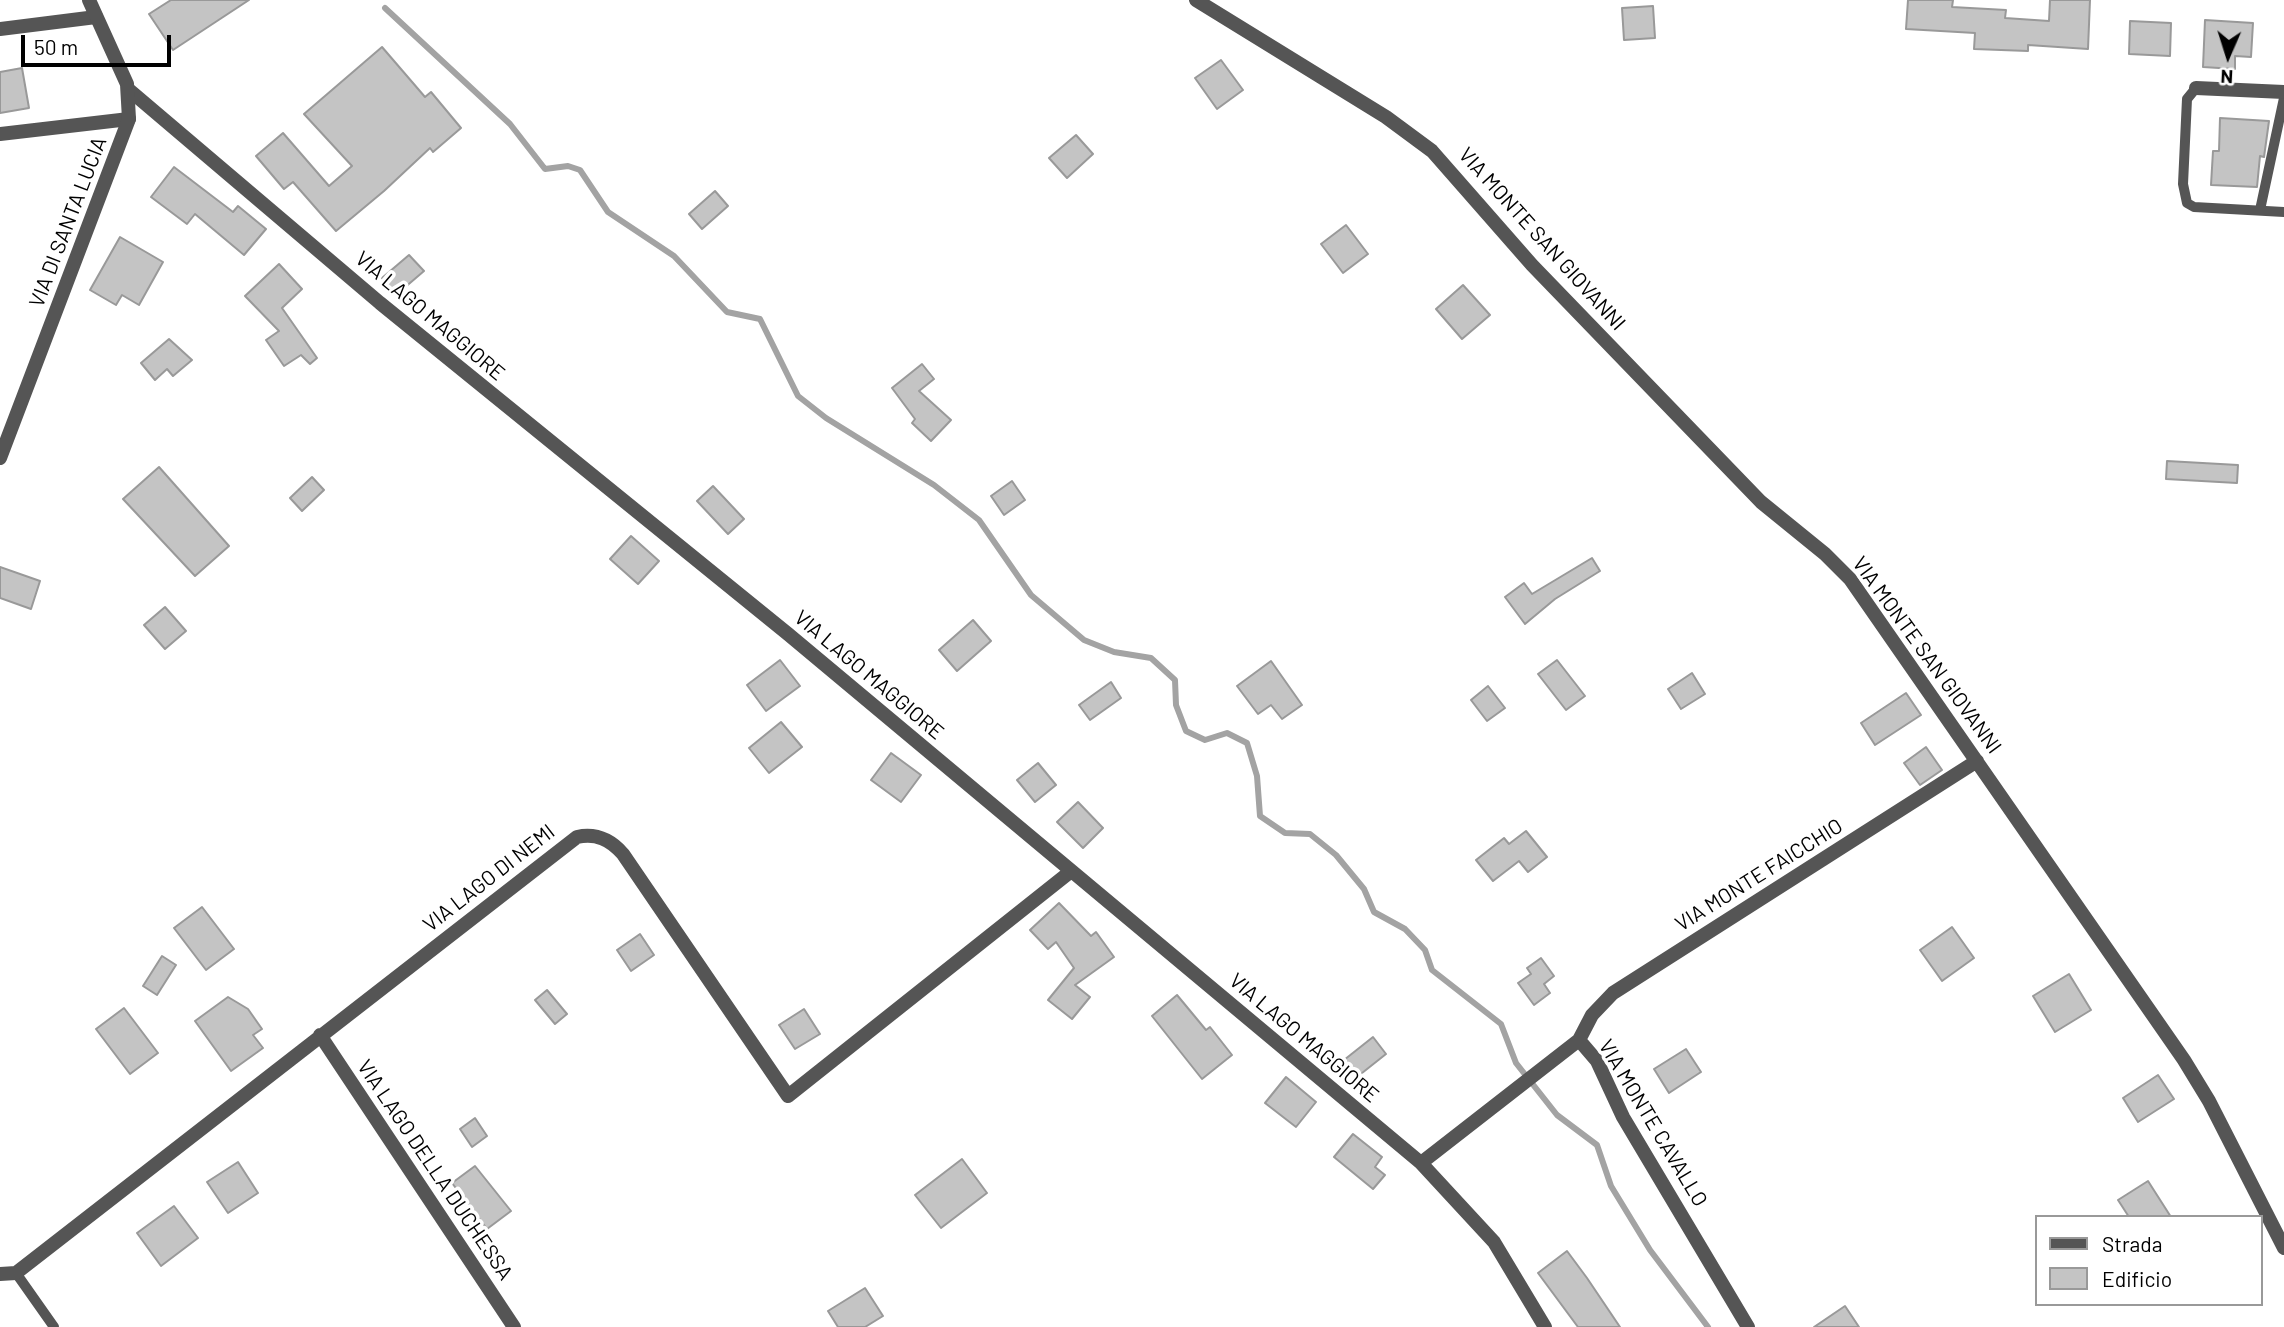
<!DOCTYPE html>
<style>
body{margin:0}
#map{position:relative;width:2284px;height:1327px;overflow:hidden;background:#fff;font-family:Barlow,sans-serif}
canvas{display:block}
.legend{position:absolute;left:2035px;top:1215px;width:228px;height:91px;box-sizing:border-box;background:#fff;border:2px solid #999;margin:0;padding:9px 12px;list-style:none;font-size:21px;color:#000}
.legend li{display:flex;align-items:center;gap:14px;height:35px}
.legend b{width:35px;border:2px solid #999}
.north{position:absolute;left:2193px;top:21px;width:70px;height:70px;-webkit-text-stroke:5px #fff;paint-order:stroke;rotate:183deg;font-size:19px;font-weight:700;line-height:28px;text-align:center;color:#000}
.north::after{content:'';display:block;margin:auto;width:24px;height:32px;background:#000;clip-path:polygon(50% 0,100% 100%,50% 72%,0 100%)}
.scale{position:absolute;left:21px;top:35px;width:150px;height:32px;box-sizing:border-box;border:4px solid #000;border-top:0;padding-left:9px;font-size:21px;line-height:24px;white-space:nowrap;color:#000;-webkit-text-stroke:5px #fff;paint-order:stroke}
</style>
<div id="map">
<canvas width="2284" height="1327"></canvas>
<ul class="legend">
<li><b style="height:9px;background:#555"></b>Strada</li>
<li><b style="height:19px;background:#c4c4c4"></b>Edificio</li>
</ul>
<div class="north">N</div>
<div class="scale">50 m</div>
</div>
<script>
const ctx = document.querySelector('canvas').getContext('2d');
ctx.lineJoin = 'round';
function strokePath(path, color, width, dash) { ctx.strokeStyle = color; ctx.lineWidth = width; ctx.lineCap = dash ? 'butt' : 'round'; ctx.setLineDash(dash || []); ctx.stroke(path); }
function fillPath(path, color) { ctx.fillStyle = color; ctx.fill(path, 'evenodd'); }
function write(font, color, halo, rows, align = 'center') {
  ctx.font = font + ' Barlow,sans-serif'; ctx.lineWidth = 7; ctx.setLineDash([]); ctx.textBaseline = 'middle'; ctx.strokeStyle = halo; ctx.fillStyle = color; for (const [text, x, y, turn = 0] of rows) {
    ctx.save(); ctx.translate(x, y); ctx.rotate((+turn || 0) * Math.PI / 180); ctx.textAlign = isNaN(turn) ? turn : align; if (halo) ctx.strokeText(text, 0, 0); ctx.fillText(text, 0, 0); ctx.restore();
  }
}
strokePath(new Path2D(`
 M385,8L510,124L545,169L568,166L580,170L608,212L674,256L727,312L760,319L798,396L826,418L934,485L979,520L1031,595L1084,640L1114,652L1151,658L1175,680L1176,705L1186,731L1205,740L1227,733L1247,743L1257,776L1260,816L1285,833L1310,834L1336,855L1364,889L1374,912L1405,929L1425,950L1432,970L1501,1024L1516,1063L1557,1115L1597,1145L1611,1186L1650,1250L1708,1327`), '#a3a3a3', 6);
const building = new Path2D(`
 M171,0H249L173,50L149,14Z
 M1908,0H1953L1952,7L2006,10L2005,18L2049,21L2050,0H2090L2088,49L2028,45V51L1974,49L1975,33L1906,29Z
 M1653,6L1655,38L1624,40L1622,8Z
 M2205,20L2253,23L2251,57L2235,56V69L2203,67Z
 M2130,21L2171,23L2170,56L2129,54Z
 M382,47L425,97L431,92L461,128L433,152L430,148L384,191L336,231L293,182L284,189L256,156L283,133L329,186L352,166L304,114Z
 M1221,60L1243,90L1217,109L1195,78Z
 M22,68L29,108L0,113V72Z
 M2220,118L2269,121L2264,157L2260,156L2257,187L2211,185L2213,151H2219Z
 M1076,135L1093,154L1067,178L1049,158Z
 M174,167L233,212L238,206L266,229L244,255L195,214L187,224L151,197Z
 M715,191L728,206L702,229L689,214Z
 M1346,225L1368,254L1343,273L1321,244Z
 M120,237L163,262L139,305L122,295L116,305L90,290Z
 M409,255L424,271L396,295L382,278Z
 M279,264L302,289L282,308L317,358L310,364L301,355L284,366L266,340L279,331L245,296Z
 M1463,285L1490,315L1462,339L1436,309Z
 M169,339L192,360L173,376L167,369L155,380L141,363Z
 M922,364L934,379L919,391L951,420L931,441L912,423L915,419L892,388Z
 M2167,461L2238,465L2237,483L2166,479Z
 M159,467L229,546L195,576L123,499Z
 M312,477L324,490L302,511L290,498Z
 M1012,481L1025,500L1004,515L991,496Z
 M713,486L744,519L728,534L697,501Z
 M631,536L659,561L638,584L610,559Z
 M1592,558L1600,571L1555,599L1525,624L1505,597L1524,583L1532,594Z
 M0,567L40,581L31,609L0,598Z
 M165,607L186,631L165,649L144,625Z
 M973,620L991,641L957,671L939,650Z
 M780,660L800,686L766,711L747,685Z
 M1557,660L1585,696L1566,710L1538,674Z
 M1271,661L1302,705L1282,719L1271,705L1258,714L1237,686Z
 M1692,673L1705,694L1681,709L1668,689Z
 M1111,682L1121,698L1090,720L1079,705Z
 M1488,686L1505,708L1487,721L1471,700Z
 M1906,693L1921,715L1875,745L1861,723Z
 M781,722L802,747L769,773L749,748Z
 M1926,747L1942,770L1920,785L1904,763Z
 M891,753L921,775L901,802L871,780Z
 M1038,763L1056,785L1035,802L1017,780Z
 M1078,802L1103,828L1083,848L1057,822Z
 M1526,831L1547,857L1528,872L1519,861L1493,881L1476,860L1504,838L1509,844Z
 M1059,903L1091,936L1096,932L1114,957L1075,985L1090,997L1072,1019L1048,1000L1074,968L1056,942L1048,949L1030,930Z
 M202,907L234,949L206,970L174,928Z
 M1952,927L1974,958L1942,981L1920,950Z
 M640,934L654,955L631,971L617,950Z
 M162,956L176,965L157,995L143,986Z
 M1541,958L1554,976L1544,984L1550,993L1534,1005L1518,983L1531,974L1527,968Z
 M2069,974L2091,1010L2055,1032L2033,996Z
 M547,990L567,1014L555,1024L535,1000Z
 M1177,995L1206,1030L1210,1027L1232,1055L1202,1079L1152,1016Z
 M228,997L248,1009L262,1029L253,1035L263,1048L231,1071L195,1021Z
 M124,1008L158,1053L130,1074L96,1029Z
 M804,1009L820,1034L795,1049L779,1025Z
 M1373,1037L1386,1054L1357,1077L1344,1060Z
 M1686,1049L1701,1072L1669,1093L1654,1069Z
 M2158,1075L2174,1099L2138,1122L2123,1098Z
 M1286,1077L1316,1102L1296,1127L1265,1103Z
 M475,1118L487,1136L472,1147L460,1129Z
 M1353,1134L1382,1157L1375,1167L1385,1175L1373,1189L1334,1157Z
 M962,1159L987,1193L941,1228L915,1195Z
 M238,1162L258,1193L228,1213L207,1182Z
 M475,1166L511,1211L487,1229L452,1183Z
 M2148,1181L2171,1217H2129L2118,1200Z
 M174,1206L198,1238L161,1266L137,1233Z
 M1567,1251L1587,1278L1620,1327H1578L1538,1273Z
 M865,1288L883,1316L865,1327H838L828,1311Z
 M1845,1306L1859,1327H1814Z`);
fillPath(building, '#c4c4c4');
strokePath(building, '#999', 2);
strokePath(new Path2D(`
 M2196,88L2187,99L2183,184L2187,203L2194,207L2284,212
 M2260,210L2284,98
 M16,1273L54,1327`), '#555', 10);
strokePath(new Path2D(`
 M1196,0L1386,117L1432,151L1532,265L1761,502L1825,554L1850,579L2184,1060L2209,1101L2284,1248
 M0,29L96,17
 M2196,88L2284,92
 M128,89L380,303L788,634L1421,1163L1494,1242L1545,1327
 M0,134L129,119
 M320,1035L514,1327
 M1579,1040L1592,1015L1613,993L1977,761
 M1421,1163L1579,1040L1597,1061L1623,1117L1748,1327
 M0,1274L16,1273L577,837C596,833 610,839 623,854L788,1096L1070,872`), '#555', 14);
strokePath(new Path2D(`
 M0,458L129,119L127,84L89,0`), '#555', 14);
write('21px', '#000', '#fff', [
 ["VIA DI SANTA LUCIA",68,222,-69],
 ["VIA MONTE SAN GIOVANNI",1542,239,48],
 ["VIA LAGO MAGGIORE",430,316,40],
 ["VIA MONTE SAN GIOVANNI",1927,655,54],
 ["VIA LAGO MAGGIORE",869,675,40],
 ["VIA MONTE FAICCHIO",1759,875,-32],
 ["VIA LAGO DI NEMI",489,878,-38],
 ["VIA LAGO MAGGIORE",1304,1038,40],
 ["VIA MONTE CAVALLO",1653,1123,59],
 ["VIA LAGO DELLA DUCHESSA",435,1170,56]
]);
</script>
